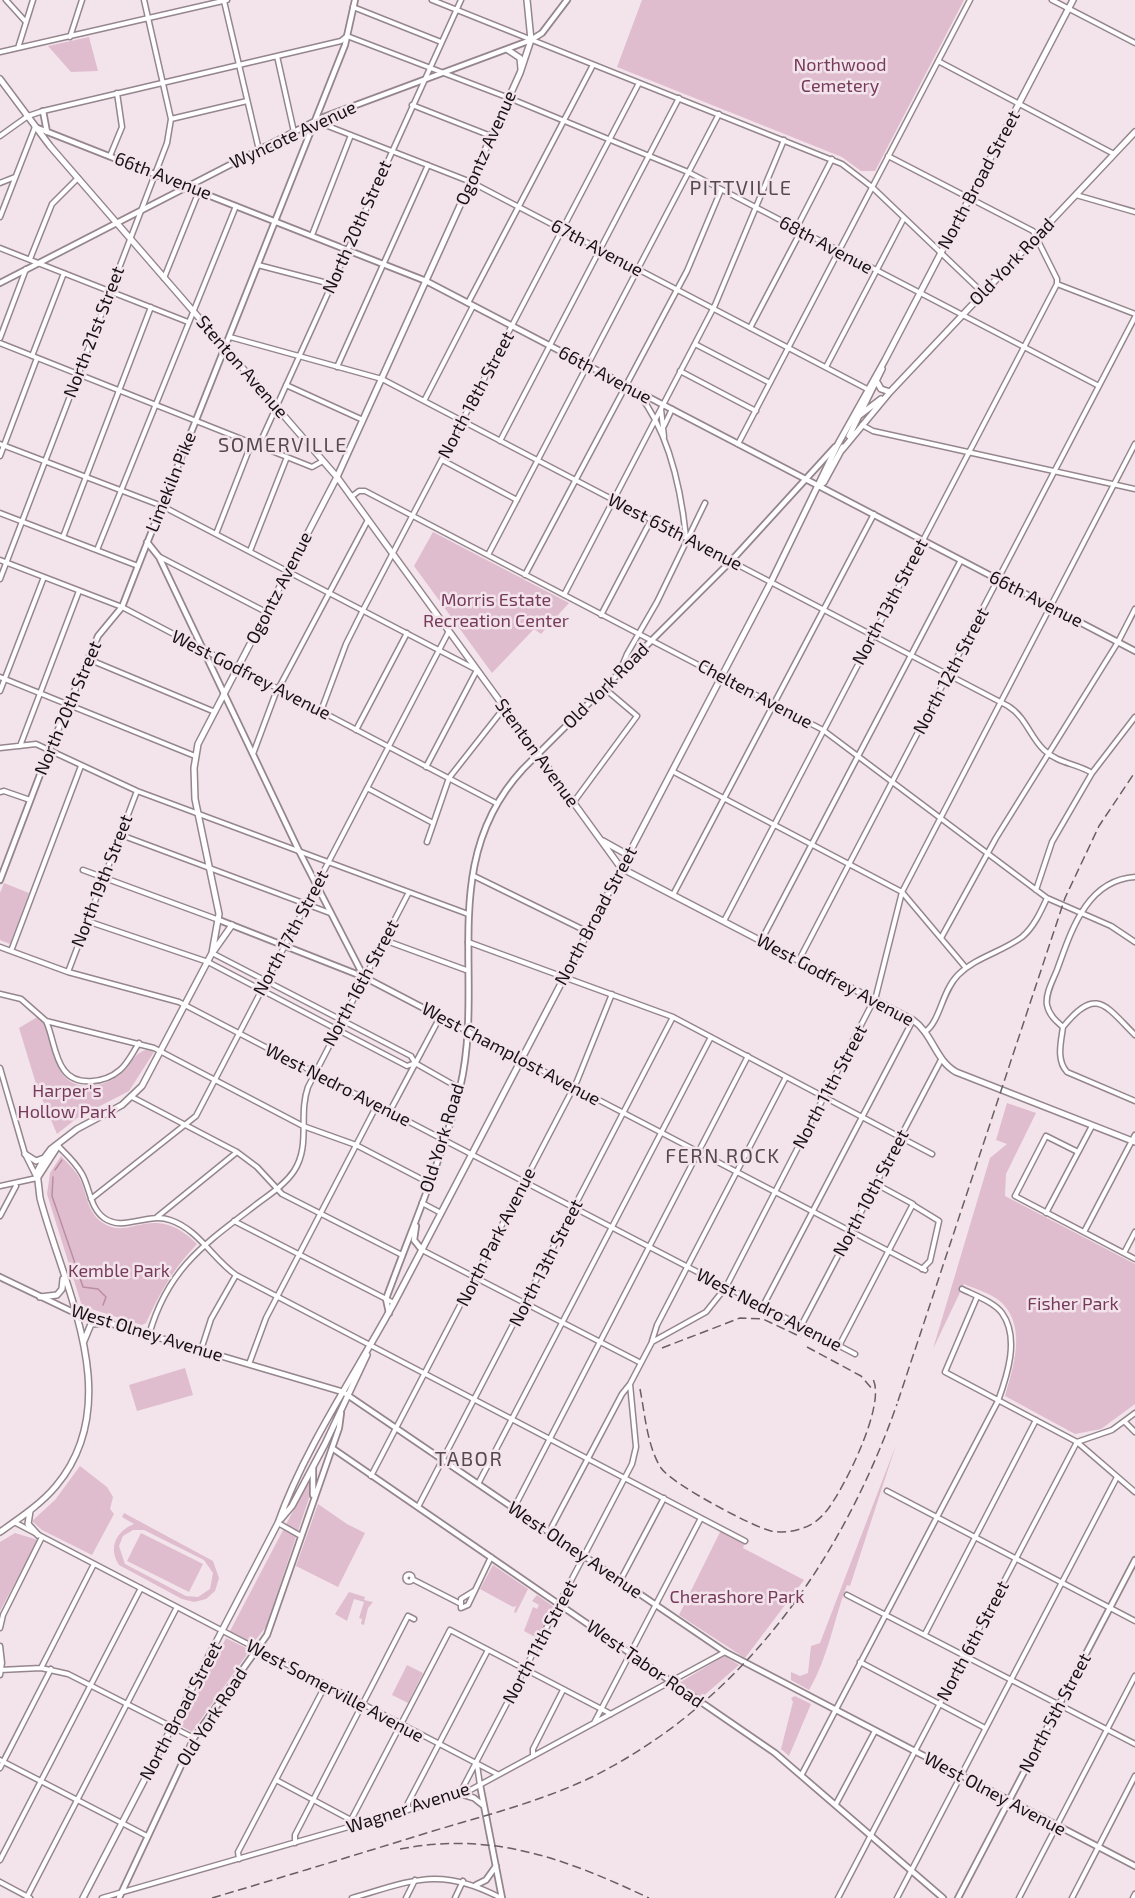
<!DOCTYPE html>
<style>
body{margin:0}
canvas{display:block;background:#f3e3ea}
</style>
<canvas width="1135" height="1898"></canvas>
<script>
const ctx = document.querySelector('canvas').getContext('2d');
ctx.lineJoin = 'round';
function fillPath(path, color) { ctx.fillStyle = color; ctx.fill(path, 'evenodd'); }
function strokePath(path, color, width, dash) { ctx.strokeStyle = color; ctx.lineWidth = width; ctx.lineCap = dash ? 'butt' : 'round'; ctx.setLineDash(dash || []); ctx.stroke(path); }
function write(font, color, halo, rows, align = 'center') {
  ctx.font = font + ' "Exo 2",sans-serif'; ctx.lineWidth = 5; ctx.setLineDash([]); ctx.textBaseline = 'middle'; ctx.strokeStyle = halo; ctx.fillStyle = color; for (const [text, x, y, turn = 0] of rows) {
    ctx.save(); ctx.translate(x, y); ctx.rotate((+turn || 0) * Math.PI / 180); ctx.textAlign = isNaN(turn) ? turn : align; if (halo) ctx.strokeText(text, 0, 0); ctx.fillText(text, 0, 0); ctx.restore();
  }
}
fillPath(new Path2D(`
 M642,0H964L875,171H861L842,157L617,67Z
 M89,37L98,71L71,72L48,46Z
 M433,532L569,603L541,634L534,629L492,673L414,566Z
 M4,883L29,893L10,944L0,940V893Z
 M39,1016C42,1021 46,1027 49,1032C54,1046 54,1064 64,1076C79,1093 109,1086 123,1072C129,1067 134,1055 141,1052C146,1049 149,1050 154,1052L129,1091L77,1118L57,1134L37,1087L19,1028Z
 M1007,1103L1036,1113L1006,1174L1005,1196L1135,1264V1404L1101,1429L1075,1434L1005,1396C1013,1368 1027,1328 1002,1303C993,1294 975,1289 964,1284L933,1349L990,1158L1007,1144L996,1140Z
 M61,1156C66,1162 73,1168 77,1174C88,1191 85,1211 103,1223C130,1242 153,1200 197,1244C174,1268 160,1292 146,1323L142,1325L82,1306L47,1194L50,1173Z
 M185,1368L193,1395L137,1411L129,1385Z
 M896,1445L850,1586L847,1585C834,1619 828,1658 809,1690L791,1680V1672L800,1676L808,1673L811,1646L820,1643Z
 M80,1466L107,1487L113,1497L110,1509L114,1514L92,1555L42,1530L32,1521L55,1500Z
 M311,1477L312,1489L266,1627L253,1643L230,1631Z
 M318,1504L347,1524L365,1533L338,1587L296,1566Z
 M124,1513L213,1561L219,1578L215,1591L206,1599L194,1602L182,1599L119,1565C108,1548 116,1531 134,1524L122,1517ZM133,1530H144L204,1560L213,1573L210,1589L198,1597L186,1596L125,1564L119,1546L123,1536Z
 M721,1530L745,1542L743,1548L804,1580L745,1658L679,1615Z
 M15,1533L38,1540L0,1611V1542Z
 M141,1533L203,1564L189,1592L127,1561Z
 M493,1565L528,1589L516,1613L514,1612L516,1606L513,1607L480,1589Z
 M349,1592L365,1597L364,1600L373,1602L368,1608L364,1625L361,1624L362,1619L359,1618L364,1602L354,1599L347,1621L335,1614Z
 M537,1595L554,1607L537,1638L524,1631L533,1607L537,1609L539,1605L532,1601Z
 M226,1638L250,1650L192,1732L181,1726Z
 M724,1656L739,1665L700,1699L679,1683Z
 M407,1665L423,1673L408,1703L392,1695Z
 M795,1696L811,1704L789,1756L781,1749L793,1702L791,1698Z`), '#dfbdce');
strokePath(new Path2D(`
 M55,1170L62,1160
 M53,1177L52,1196L79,1275L83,1287L98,1289L106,1297L103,1305`), '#bb8da5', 1.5);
const minor = new Path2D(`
 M6,0L25,21
 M432,0L842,164L872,187L983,293
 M1052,0L1135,43
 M224,1L259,150
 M353,7L441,42
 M70,37L82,0
 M18,48L33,0
 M0,52L227,0
 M277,56L294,132
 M938,61L1114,154
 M412,105L491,136
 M171,119L247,101
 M315,121L471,182L869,390
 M0,136L28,116L43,111L341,41L347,36L509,98L688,172L1099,386
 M110,156L122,127L117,93
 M888,156L1033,231L1057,279V284L1135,314
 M0,183L15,177
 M1076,195L1135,212
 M0,217L35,127
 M796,229L832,159
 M312,235L351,135
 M0,248L188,322
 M30,259L52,204L78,178
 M258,265L331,284
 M164,278L199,191
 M468,303L593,65
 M750,328L801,231
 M230,337L382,379L1008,706C1026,717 1030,737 1044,750C1059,764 1076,763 1092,773
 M0,338L26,269
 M0,343L312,467L323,461
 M695,344L770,383
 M32,356L64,273
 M337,367L428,165
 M826,367L904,218
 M680,371L756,411
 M286,385L363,420
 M638,393C669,432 681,489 686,537
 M424,401L473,306
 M661,409L664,437
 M862,425L873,431L1135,489
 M664,426L672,409
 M500,441L679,98
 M0,444L162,506L477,670L426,767
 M738,444L970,0
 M259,445L461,0
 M0,456L37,358
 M442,460L517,500
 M351,497L359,491H365L823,730L1047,898L1111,926L1135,942
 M0,513L138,566
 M216,534L252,442
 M63,537L151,307
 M97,550L236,206
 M250,551L287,457
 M488,555L719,114
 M160,557L266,612
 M0,560L122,607L496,803
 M525,575L687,271L721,190
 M0,579L167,143L171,119L144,0
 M564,595L715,305L784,140
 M601,615L651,520
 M88,659L215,712
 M620,671L627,654L657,602L705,503
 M0,677L195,756
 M0,691L44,577
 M321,711L346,644L363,610L639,83
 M356,730L407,633
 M20,746L79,591
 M0,748L36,744L137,791L468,914
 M253,754L275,695L368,520
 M672,771L902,892L966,968
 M367,788L433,823
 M0,792L4,791L30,800
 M573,803L637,716L604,688
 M121,835L330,913
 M427,842L449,778L504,708
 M83,870L219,920
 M474,876L588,932
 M1036,890L1052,842L1092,773L1135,717
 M673,895L874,514
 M87,921L208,962L407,1066L415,1063
 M724,921L1057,284
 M941,938L996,838L1118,642L1135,609
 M384,940L466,970
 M761,941L961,560
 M468,942L673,1017L932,1154
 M0,947L68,972L179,1002L855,1354
 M11,951L81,766
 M212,953L411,1056L415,1063L459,1088
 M799,960L1135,317
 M68,972L137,791
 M0,994L21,999L46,1021L154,1048L303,1126L356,1145L429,1183
 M46,1021C53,1036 54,1057 64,1070C76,1087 105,1083 120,1070C128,1063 133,1052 139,1043
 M1063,1027C1056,1021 1049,1015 1047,1005C1045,994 1053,980 1057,970C1071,932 1086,880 1135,877
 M1063,1027C1061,1042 1056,1060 1067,1072L1135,1101
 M1063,1027C1096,986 1105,1005 1135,1035
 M926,1031C940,1021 942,991 958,975C976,957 1002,952 1022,937C1034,927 1041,911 1047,898
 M522,1060L925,1270
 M0,1068L25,1154L37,1178L0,1186
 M132,1097L237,1152L257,1167L282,1194L402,1255
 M390,1111L440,1017
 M58,1146C67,1155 76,1163 82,1174C90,1188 90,1208 104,1218C123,1232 148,1212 170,1220C198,1229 213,1259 236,1275L745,1541
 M1078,1152L1046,1136L1015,1196L1135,1259
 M91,1199L196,1116L449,631
 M422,1203L441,1213
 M913,1205L939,1221L930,1261L922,1269
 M1046,1213L1092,1126
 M0,1216L16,1186
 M157,1217L237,1152
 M234,1221L394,1303
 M1084,1232L1135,1135
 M422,1250L641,1363
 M1124,1253L1135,1232
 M977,1297L945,1372L1077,1442L1135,1492
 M763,1306L913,1020
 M801,1326L941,1060
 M149,1335C167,1270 203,1245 253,1207C267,1196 284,1186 294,1171C311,1145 298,1115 308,1087L409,892
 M652,1341L657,1325L786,1077
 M839,1346L913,1204L876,1184
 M201,1350L211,1319L236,1275
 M249,1364L266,1318L377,1105
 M1125,1422L1135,1432
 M371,1476L577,1081L612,994
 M478,1484L711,1037
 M887,1491L1135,1621
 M418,1507L673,1017
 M514,1508L748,1056
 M14,1522L497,1774
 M278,1523L301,1536
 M549,1532L622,1394L630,1384
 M405.5 1578a3.5 3.5 0 1 1 7 0a3.5 3.5 0 1 1-7 0Z
 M412,1579L459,1603
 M620,1581L664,1498
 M474,1591L461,1599V1608L468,1605L491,1557
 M847,1595L1135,1744
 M0,1628L3,1615L42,1537
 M925,1634L1036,1420
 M0,1646L2,1663L0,1675
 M860,1662L985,1728
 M41,1668L94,1564
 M0,1670L41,1668L68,1674L194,1738
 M594,1723L701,1518
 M533,1756V1749L563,1690
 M0,1760L147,1836
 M477,1765L480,1785
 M0,1768L51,1669
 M802,1774L998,1401C1007,1376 1020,1338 1002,1313C994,1302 974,1295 962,1289
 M276,1780L351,1820L353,1826
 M459,1795L632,1464L636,1447L630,1384L652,1342L706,1312L726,1287L876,996L902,892L1135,444
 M836,1804L875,1731
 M408,1810V1803L488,1650
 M351,1820L450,1630L611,1714
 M295,1843V1835L408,1616L414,1619
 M239,1859L238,1852L325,1686
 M0,1860L141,1588
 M0,1882L30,1898
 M27,1897L177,1607
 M102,1898L463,1794L725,1652
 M352,1898C414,1880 440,1866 501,1898
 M406,1898L415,1880
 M455,1898L463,1881
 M838,1898L1077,1442L1112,1430L1135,1413
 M897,1898L1117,1477
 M1019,1898L1135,1676
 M1072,1898L1135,1776
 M1133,1898L1135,1894`);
const tertiary = new Path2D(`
 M43,111L47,132
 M35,127L426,281L1135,651
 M0,283L321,118L531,40L542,33L567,0
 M147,542L159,557L299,851L364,977
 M0,880L49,751L98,636L122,607L138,566L345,45L355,0
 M219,920L364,977L521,1059
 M416,1226L414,1240L422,1250
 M0,1277L75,1313L343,1392L725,1652L1135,1866
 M389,1313L386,1299C411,1230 442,1160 460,1088C486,978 436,863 523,769L731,561L835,447
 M332,1448L775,1753L943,1898
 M313,1468V1495
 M480,1785L502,1898
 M461,1794L474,1798L484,1806
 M476,1885L486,1880L496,1866
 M119,1898L194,1738L267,1635L339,1428L341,1413
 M958,1898L1135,1560`);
const primary = new Path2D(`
 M508,50L520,58L521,69
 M0,79L50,146L337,477L621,868L913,1020C933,1034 935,1060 956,1072L1135,1142
 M877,382L881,389L890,392
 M860,415L881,399
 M849,436L882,369
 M842,450L890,392L1135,132
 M819,486L824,482L843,447
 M603,841L628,855
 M213,952L232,925
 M25,1154L36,1161L44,1158
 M38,1177L58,1146
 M40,1297L57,1295L62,1289L63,1279
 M84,1341L91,1324L111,1323
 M30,1511L28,1524L38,1535
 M281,1519L292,1506L325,1444L367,1355
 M0,1532C20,1518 41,1504 56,1486C127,1401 64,1289 40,1198L37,1172L45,1157L51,1149L77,1129L122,1105L142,1086L212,953L219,914L195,799L194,768L198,744L337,477L520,73L531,40L527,0
 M83,1898L278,1523C304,1449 356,1373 394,1303L771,582L838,444L885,360L1073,0`);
strokePath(minor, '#95868d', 7);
strokePath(tertiary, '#95868d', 8);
strokePath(primary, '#95868d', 8);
strokePath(minor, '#fff', 4);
strokePath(tertiary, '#fff', 4.5);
strokePath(primary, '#fff', 5);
strokePath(new Path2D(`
 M807,1347L861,1376L873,1390
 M662,1348L740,1318L763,1319L801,1337
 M640,1389C645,1414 647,1446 661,1468C672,1484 751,1526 771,1531C782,1533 793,1532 803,1528C813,1525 821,1518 828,1509C845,1486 886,1405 873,1379
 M898,1401L1065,898L1099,826L1135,772
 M400,1849C493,1831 566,1859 649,1898
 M212,1898C286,1876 359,1854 433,1831C487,1815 542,1801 592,1777C744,1701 842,1560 897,1404`), '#695f63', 1.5, [9, 4.5]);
write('18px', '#763a5b', '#f3e3ea', [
 ["Northwood",840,65],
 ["Cemetery",840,86],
 ["Morris Estate",496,600],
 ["Recreation Center",496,621],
 ["Harper's",67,1091],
 ["Hollow Park",67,1112],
 ["Kemble Park",119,1271],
 ["Fisher Park",1073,1304],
 ["Cherashore Park",737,1597]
]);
write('18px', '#171114', '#f3e3ea', [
 ["Wyncote Avenue",293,135,-25],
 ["Ogontz Avenue",486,148,-66],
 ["66th Avenue",163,176,21],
 ["North Broad Street",979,180,-62],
 ["North 20th Street",357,227,-66],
 ["68th Avenue",826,245,28],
 ["67th Avenue",597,248,28],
 ["Old York Road",1012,262,-46],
 ["North 21st Street",94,332,-69],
 ["Stenton Avenue",242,367,49],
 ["66th Avenue",605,375,28],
 ["North 18th Street",476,395,-62],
 ["Limekiln Pike",171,482,-68],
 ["West 65th Avenue",675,532,27],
 ["Ogontz Avenue",279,588,-63],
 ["66th Avenue",1036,599,27],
 ["North 13th Street",890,602,-62],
 ["North 12th Street",951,671,-62],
 ["West Godfrey Avenue",251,675,27],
 ["Old York Road",606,686,-45],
 ["Chelten Avenue",755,694,28],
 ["North 20th Street",68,708,-67],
 ["Stenton Avenue",537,753,54],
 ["North 19th Street",102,881,-69],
 ["North Broad Street",596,916,-62],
 ["North 17th Street",291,933,-62],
 ["West Godfrey Avenue",835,980,28],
 ["North 16th Street",361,983,-62],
 ["West Champlost Avenue",511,1054,28],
 ["West Nedro Avenue",338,1085,27],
 ["North 11th Street",830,1087,-62],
 ["Old York Road",442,1138,-73],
 ["North 10th Street",871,1193,-62],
 ["North Park Avenue",496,1237,-63],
 ["North 13th Street",546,1263,-63],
 ["West Nedro Avenue",769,1310,27],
 ["West Olney Avenue",147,1333,17],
 ["West Olney Avenue",575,1550,34],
 ["North 6th Street",973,1641,-62],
 ["North 11th Street",540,1642,-62],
 ["West Tabor Road",645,1664,35],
 ["West Somerville Avenue",335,1691,28],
 ["North Broad Street",181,1711,-62],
 ["North 5th Street",1055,1713,-62],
 ["Old York Road",212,1717,-57],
 ["West Olney Avenue",995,1794,28],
 ["Wagner Avenue",408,1808,-18]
]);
ctx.letterSpacing = '1.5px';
write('20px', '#55484f', '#f3e3ea', [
 ["PITTVILLE",741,188],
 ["SOMERVILLE",283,445],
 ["FERN ROCK",723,1156],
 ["TABOR",469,1459]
]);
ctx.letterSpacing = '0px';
</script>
